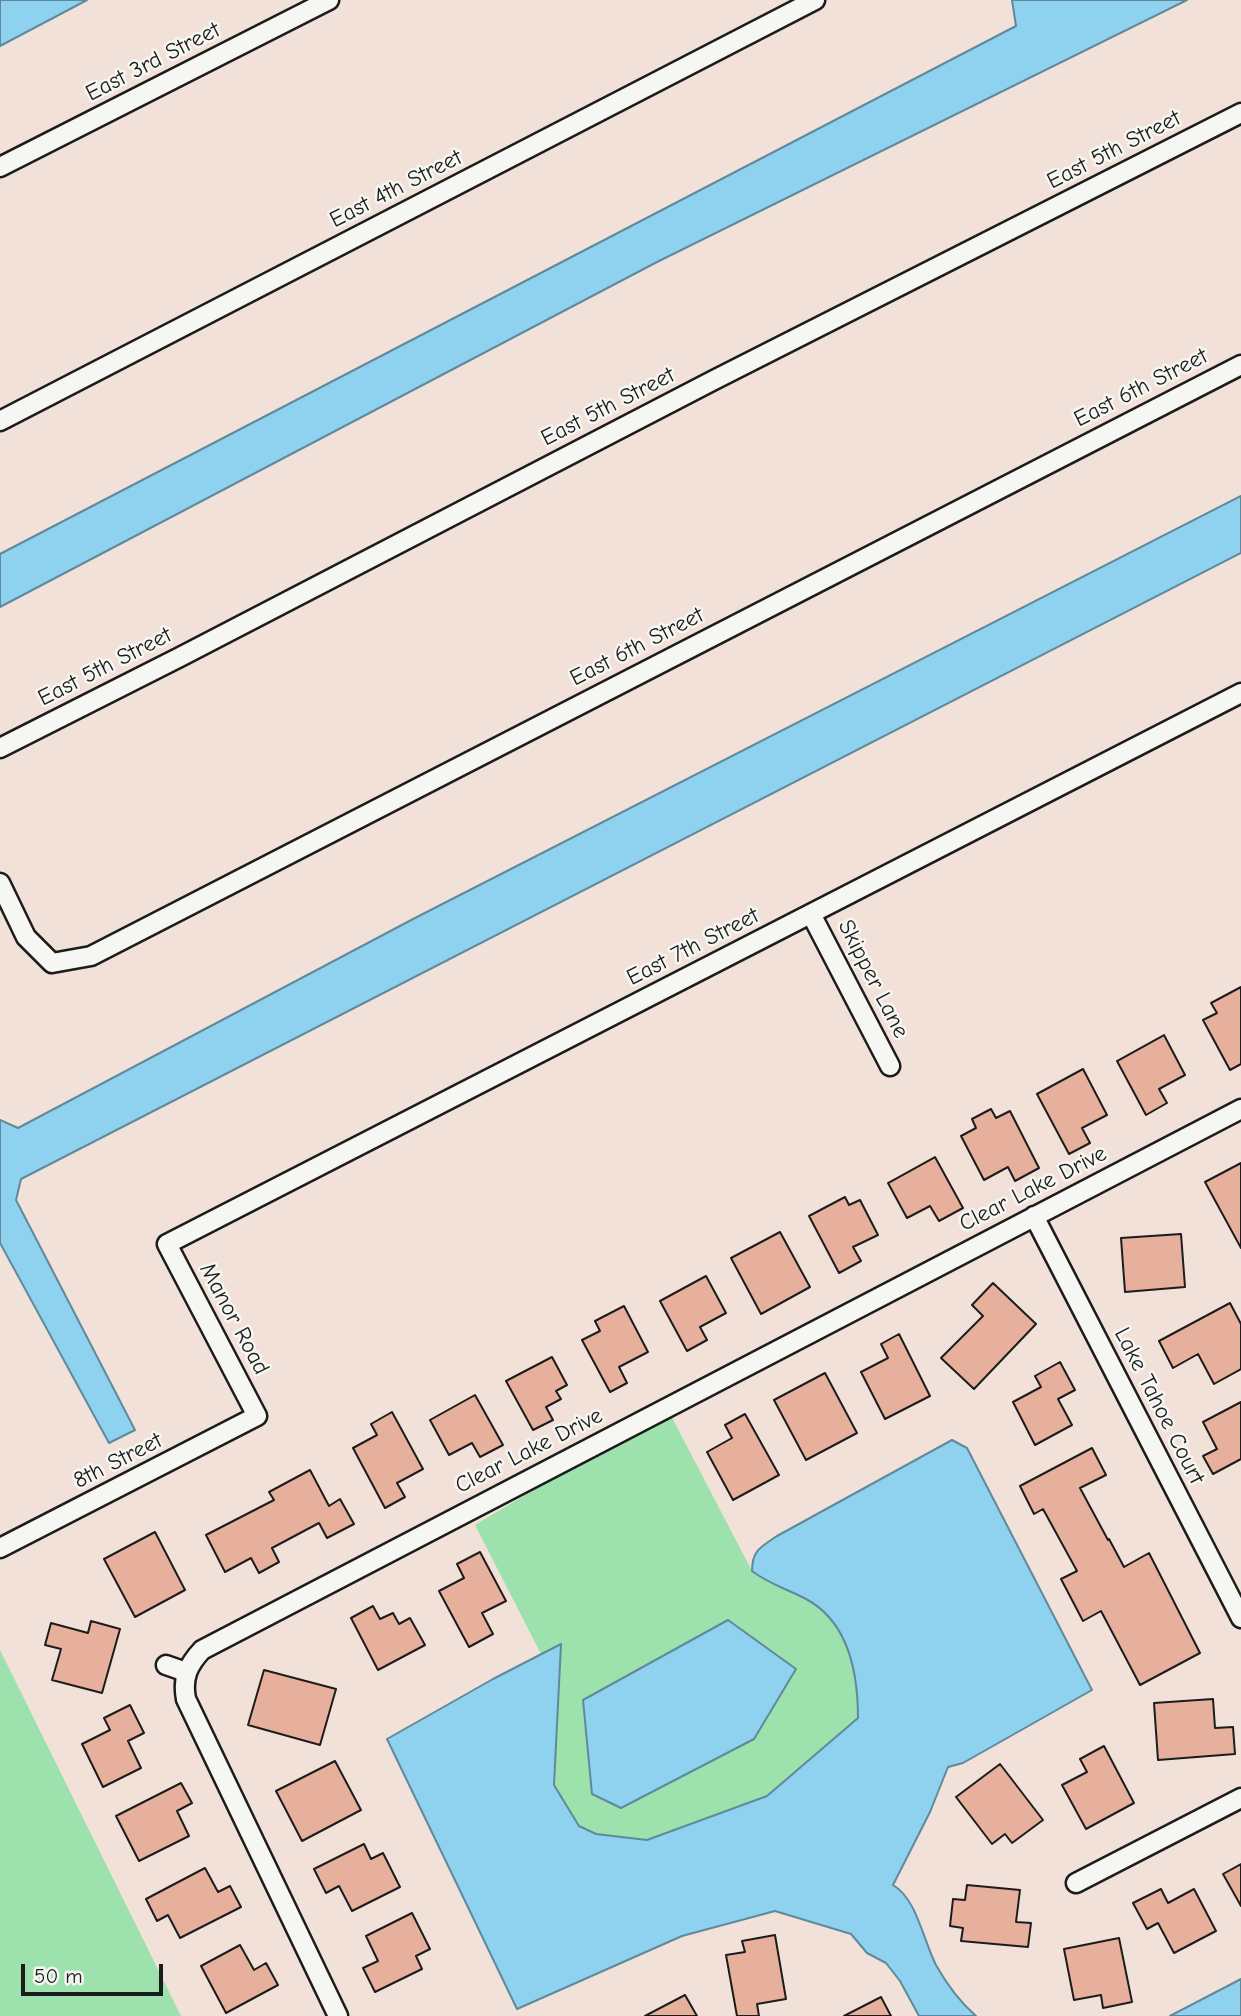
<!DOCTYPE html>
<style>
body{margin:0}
#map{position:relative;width:1241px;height:2016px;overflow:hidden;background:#f2e1d8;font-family:"Comic Neue",sans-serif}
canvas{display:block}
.scale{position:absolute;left:21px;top:1964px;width:142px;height:32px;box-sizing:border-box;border:4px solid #1c1c1c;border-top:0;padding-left:9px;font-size:21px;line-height:24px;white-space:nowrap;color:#1c1c1c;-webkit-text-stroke:5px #f6f6f2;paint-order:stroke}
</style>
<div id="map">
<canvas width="1241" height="2016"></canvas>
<div class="scale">50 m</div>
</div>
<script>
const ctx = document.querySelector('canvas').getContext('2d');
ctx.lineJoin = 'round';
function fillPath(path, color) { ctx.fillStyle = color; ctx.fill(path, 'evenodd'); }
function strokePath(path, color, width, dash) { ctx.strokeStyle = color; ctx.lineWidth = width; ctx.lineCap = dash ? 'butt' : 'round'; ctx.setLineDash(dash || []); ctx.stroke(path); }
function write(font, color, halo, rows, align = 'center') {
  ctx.font = font + ' "Comic Neue",sans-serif'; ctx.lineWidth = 5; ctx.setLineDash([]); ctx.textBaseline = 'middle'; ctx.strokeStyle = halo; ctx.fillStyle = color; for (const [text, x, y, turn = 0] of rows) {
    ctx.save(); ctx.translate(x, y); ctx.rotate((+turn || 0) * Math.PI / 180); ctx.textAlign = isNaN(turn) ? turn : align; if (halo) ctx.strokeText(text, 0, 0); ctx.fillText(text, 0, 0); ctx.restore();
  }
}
fillPath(new Path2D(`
 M668,1410L752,1571C769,1584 787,1589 806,1599C850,1622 857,1672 859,1718L767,1796L647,1840L596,1834L579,1826L554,1785L561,1645L541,1654L475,1525Z
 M0,1650L181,2016H0Z`), '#9de1ad');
const water = new Path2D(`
 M0,0H87L0,46Z
 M1012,0H1187L657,262L0,607V554L1016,26Z
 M1241,496V553L21,1179L16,1200L135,1430L109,1443L0,1243V1120L18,1128L415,918Z
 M952,1440L967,1448L1092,1690L963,1763L948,1767L930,1812L893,1885C917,1899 923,1940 936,1965C946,1983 960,2002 976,2016H919L900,1981L886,1963L867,1953L851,1934L775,1911L682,1936L517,2009L387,1739L493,1679L561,1644L554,1785L579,1826L596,1834L647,1840L767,1796L858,1718C858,1673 849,1622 806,1599C787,1589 769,1584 752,1571C752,1550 761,1547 777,1536Z
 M728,1620L796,1669L754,1739L621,1808L592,1794L583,1700Z
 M1241,1979V2016H1170Z`);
fillPath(water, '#8ed2f0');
strokePath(water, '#60899b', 2);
const building = new Path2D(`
 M1241,987V1064L1230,1070L1203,1020L1217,1013L1211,1003Z
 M1164,1035L1185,1075L1159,1089L1167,1103L1146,1115L1117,1061Z
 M1083,1069L1107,1115L1082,1128L1090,1143L1069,1154L1037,1094Z
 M991,1109L996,1118L1010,1111L1039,1168L1015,1181L1008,1167L984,1180L961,1136L976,1128L972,1119Z
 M935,1157L963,1208L939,1221L930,1206L907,1218L888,1183Z
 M1241,1163V1248L1205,1182Z
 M845,1197L849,1205L860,1200L878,1235L853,1247L861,1261L839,1273L809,1216Z
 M780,1232L810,1287L761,1314L731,1258Z
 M1181,1234L1185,1287L1125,1292L1121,1238Z
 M706,1276L726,1313L700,1327L707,1340L687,1351L660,1301Z
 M993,1283L1036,1324L974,1389L941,1358L983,1316L972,1305Z
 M1230,1303L1241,1324V1369L1214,1384L1198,1354L1173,1368L1159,1341Z
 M624,1306L648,1352L619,1367L627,1383L610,1392L582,1340L600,1331L595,1321Z
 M899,1334L930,1396L885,1419L861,1372L888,1358L881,1344Z
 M552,1357L567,1385L556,1391L561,1399L546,1407L553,1420L533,1430L506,1381Z
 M1060,1362L1075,1390L1058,1399L1072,1425L1035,1445L1013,1402L1041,1387L1035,1376Z
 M825,1373L857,1433L806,1460L774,1400Z
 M475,1395L503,1445L480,1457L472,1443L449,1455L430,1420Z
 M1241,1402V1459L1213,1474L1203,1456L1217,1449L1203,1422Z
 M392,1412L423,1469L397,1483L405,1497L385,1508L353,1448L377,1435L371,1424Z
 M745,1414L779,1475L733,1500L707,1452L732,1438L725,1425Z
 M1092,1448L1106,1475L1080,1488L1108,1540L1109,1539L1124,1567L1149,1553L1200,1653L1140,1685L1101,1611L1083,1621L1061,1579L1077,1571L1043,1509L1034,1514L1020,1486Z
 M310,1470L329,1506L340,1499L354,1524L327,1538L319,1523L272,1548L279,1562L259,1573L251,1558L225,1572L206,1535L274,1500L269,1492Z
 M155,1532L185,1590L135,1617L104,1559Z
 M480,1552L506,1601L482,1613L493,1634L469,1647L439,1591L464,1578L457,1564Z
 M373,1606L380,1619L393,1613L399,1624L410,1618L425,1645L378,1670L351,1618Z
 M91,1621L120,1629L102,1693L52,1680L61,1649L45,1645L51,1623L88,1633Z
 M264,1670L336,1689L320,1745L248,1725Z
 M1213,1699L1215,1728L1233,1727L1235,1754L1158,1760L1154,1703Z
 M130,1705L144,1733L128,1741L141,1768L103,1787L82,1744L110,1730L104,1718Z
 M1104,1746L1134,1803L1086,1829L1062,1785L1087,1772L1080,1759Z
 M335,1761L361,1810L302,1841L276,1791Z
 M1000,1764L1043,1820L1012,1843L1005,1834L992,1844L956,1797Z
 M181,1783L192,1803L177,1811L189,1836L139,1861L116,1816Z
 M364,1844L371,1859L383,1853L400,1887L352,1911L339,1886L326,1893L314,1869Z
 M1241,1864V1906L1223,1874Z
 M205,1868L218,1892L230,1886L241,1907L180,1938L168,1915L157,1921L146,1899Z
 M967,1885L1020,1890L1016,1922L1031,1923L1028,1947L961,1941L963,1928L950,1926L953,1899L965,1900Z
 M1161,1889L1168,1903L1194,1889L1216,1931L1174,1953L1158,1923L1147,1929L1133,1903Z
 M412,1913L430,1949L416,1956L422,1969L375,1992L363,1968L378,1961L366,1936Z
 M775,1935L786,1999L757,2004L759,2016H737L726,1955L745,1952L742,1941Z
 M1119,1938L1132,2002L1103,2008L1101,1995L1074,2000L1064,1949Z
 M240,1945L254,1970L266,1963L278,1985L226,2013L201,1966Z
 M685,1995L697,2016H645Z
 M881,1997L891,2016H844Z`);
fillPath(building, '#e7b09c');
strokePath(building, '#1c1c1c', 2);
const minor = new Path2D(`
 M0,167L329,0
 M0,421L815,0
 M0,748L180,657L714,380L1241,113
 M0,883L26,937L52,963L91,956L1241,365
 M811,914L890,1066
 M1034,1216L1241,1618
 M0,1548L257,1416L167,1244L1241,693
 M166,1665L186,1672
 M1076,1883L1241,1798
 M338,2016L186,1699C182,1678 188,1665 202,1650L1241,1109`);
strokePath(minor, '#1c1c1c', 23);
strokePath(minor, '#f6f6f2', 18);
write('23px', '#1c1c1c', '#f6f6f2', [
 ["East 3rd Street",153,62,-27],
 ["East 5th Street",1114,150,-27],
 ["East 4th Street",396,189,-27],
 ["East 6th Street",1141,388,-27],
 ["East 5th Street",608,407,-27],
 ["East 6th Street",637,647,-27],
 ["East 5th Street",105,667,-27],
 ["East 7th Street",693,947,-27],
 ["Skipper Lane",873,979,63],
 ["Clear Lake Drive",1033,1189,-27],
 ["Manor Road",234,1319,62],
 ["Lake Tahoe Court",1159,1406,63],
 ["Clear Lake Drive",529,1451,-27],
 ["8th Street",118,1461,-27]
]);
</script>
